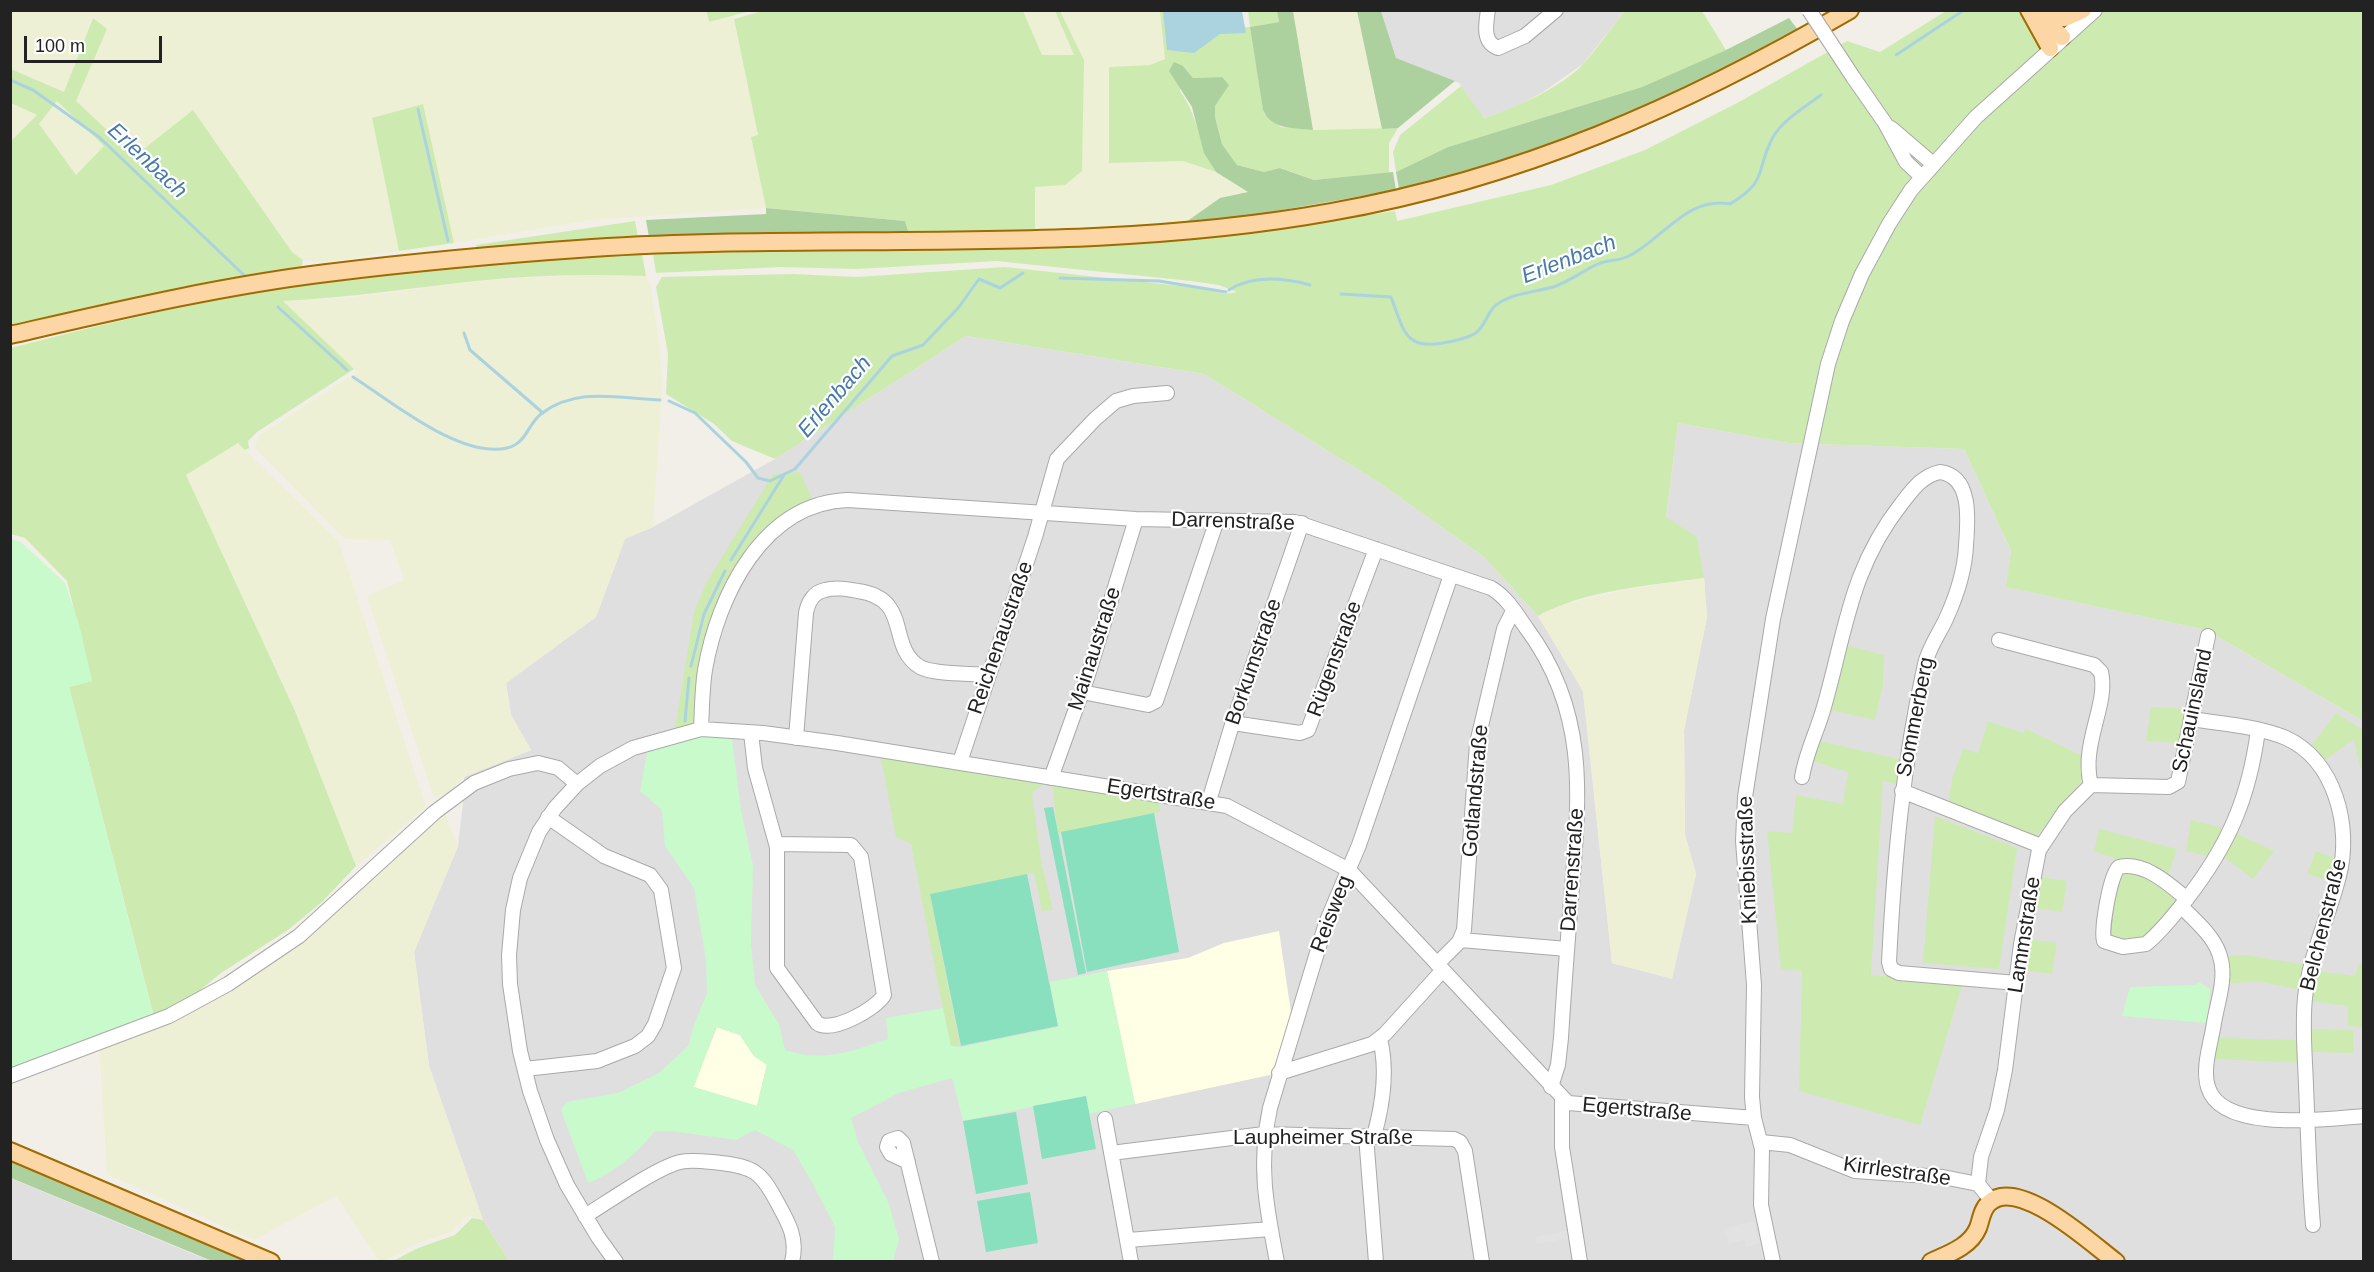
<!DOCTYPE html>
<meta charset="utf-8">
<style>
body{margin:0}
#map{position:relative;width:2374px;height:1272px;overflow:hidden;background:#f2efe9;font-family:Arial,sans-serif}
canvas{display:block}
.frame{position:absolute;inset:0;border:12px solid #222;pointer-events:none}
.scale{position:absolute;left:24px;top:36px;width:138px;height:27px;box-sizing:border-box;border:3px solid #222;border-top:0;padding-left:8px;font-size:18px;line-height:21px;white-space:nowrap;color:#222;-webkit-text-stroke:4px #fff;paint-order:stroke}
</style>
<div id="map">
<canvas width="2374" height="1272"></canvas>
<div class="frame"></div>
<div class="scale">100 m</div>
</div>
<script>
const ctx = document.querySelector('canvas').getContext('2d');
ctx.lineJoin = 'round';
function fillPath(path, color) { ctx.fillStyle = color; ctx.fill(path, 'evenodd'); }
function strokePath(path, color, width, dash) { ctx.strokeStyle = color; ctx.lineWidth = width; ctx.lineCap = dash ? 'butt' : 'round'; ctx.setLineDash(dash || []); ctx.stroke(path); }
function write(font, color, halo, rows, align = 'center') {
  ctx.font = font + ' Arial,sans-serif'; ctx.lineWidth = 4.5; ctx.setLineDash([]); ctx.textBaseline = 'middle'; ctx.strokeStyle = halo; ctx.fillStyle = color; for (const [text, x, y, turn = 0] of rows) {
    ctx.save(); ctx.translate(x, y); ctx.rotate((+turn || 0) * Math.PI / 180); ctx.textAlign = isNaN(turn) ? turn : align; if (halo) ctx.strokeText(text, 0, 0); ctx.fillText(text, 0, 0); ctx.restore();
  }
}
fillPath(new Path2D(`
 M1381,11H1625L1583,64L1543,92L1513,109L1483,118L1459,83L1396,58Z
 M966,336L1204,374L1378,482L1484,557L1538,616L1583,691L1612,963L1672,978L1696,874L1685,835L1684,730L1707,617L1704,578L1666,517L1678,423L1788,443L1964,449L2011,551L2007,587L2206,630L2363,721V1261H509L483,1220L429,1066L414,952L458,846L464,795V777L531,750L511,715L506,683L596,617L625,538L653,527L775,459Z
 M10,1178L193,1254L212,1261H11Z`), '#e0dfdf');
fillPath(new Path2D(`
 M1279,931L1293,1026L1279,1073L1135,1104L1107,971L1188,958L1224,943Z
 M717,1027L740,1035L754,1056L767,1064L757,1106L693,1087Z`), '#ffffe5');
fillPath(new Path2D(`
 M706,10L709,22L733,15L758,135L751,137L766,208L592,220L454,243L423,104L372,118L399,251L323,263L303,260L292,252L193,111L136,157L75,101L107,29L92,19L64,93L11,69L10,11Z
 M1023,11H1055L1074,55H1042Z
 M1060,11H1160L1165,59L1150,65L1109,67V162L1183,161L1216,172L1248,192L1220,198L1186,222L1035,232V187L1065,185L1084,60Z
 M1293,11H1357L1382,129L1313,130Z
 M57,101L104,146L75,175L39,124Z
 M11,103L37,115L11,141Z
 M593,274L646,276L650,283L660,347L662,387L653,527L625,539L596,617L506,683L511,715L531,750L464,777L450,791L434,798L367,596L404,580L390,540L345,539L254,447L260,435L357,372L283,301L348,298L477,281Z
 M238,443L339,542L426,807L356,866L295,711L186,475Z
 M1704,578L1707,617L1684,730L1685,835L1696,874L1672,979L1612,963L1583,691L1538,616L1554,607L1573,602L1634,588Z
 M444,811L458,846L414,952L429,1066L483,1220L468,1215L453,1231L416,1244L385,1261H379L336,1196L254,1240L107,1174L99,1044L215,998L302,944Z`), '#eef0d5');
fillPath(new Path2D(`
 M706,10H750V11L709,22Z
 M766,10L1023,11L1042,55H1074L1055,11H1060L1084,60L1082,171L1065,185L1035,187V232L908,231L905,221L766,208L751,137L758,135L734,19Z
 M1160,11H1241L1244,27H1250L1248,11H1277L1279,22L1250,27L1264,114L1281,127L1313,130L1398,128L1389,143V173L1314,180L1281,168L1264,172L1237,165L1222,144L1215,117V106L1222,95V77L1193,78L1183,66L1180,91C1199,117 1198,144 1216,172L1183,161L1109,163V67L1150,65L1165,59Z
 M1625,11H1702L1726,50L1642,87L1448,147L1396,172L1393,152L1400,135L1461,86L1484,118C1515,108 1563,87 1585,62C1599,46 1611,28 1625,11Z
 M1946,11H2029L2046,43L2095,11H2363V721L2206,630L2006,587L2011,551L1964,449L1788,443L1678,423L1666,517L1697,537L1704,578C1652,585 1584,590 1538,616L1484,557L1378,482L1204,374L966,336L775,459L732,441L714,424L666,394L668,354L656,287L662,277L793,274L857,277L1005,267L1200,288L1226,294L1237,292L1219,285L1191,281L996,261L857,269L781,267L656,273L653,254L1163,240L1254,233L1395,211L1397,221L1551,185L1645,150L1739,102L1847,41L1880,52Z
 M93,18L107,29L76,101L135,156L193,110L292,252L303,260L301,269L11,327V141L37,115L11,103V69L64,92ZM57,101L104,146L76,175L39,124Z
 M423,104L454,243L399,251L372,118Z
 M635,221L638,237L477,250L476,245Z
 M642,254L646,276C590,274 532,275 476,281C411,288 348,298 283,301L354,369L257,432L248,441L249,448L245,450L238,443L186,475L295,711L356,866L322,902L288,930L221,973L169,1016L155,1021L69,687L92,681L67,581L25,538L11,534V348C114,321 220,296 326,281C431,266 537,261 642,254Z
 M800,472L815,505L776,526L719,621L701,729L674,735L694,612L706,583L773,474Z
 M1845,645L1884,655L1883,685L1875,720L1830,710Z
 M2151,707L2189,709L2182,743L2146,741Z
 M2336,713L2363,730V768H2360L2354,739L2324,761L2311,746Z
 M1988,721L2023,733L2026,729L2081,755L2083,780L2036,837L1948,804L1952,779L1963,749L1978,753Z
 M1820,741L1903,760L1899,785L1883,781L1871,975L1963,982L1920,1125L1799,1091L1802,971L1781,969L1767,831L1792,833L1796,795L1843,804L1848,773H1851L1812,761Z
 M879,749L1158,793L1160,812L1058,833L1051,778L1032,793L1041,861L1053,910L1042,911L1034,873L930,894L960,1046H950L911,844L896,837Z
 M1935,816L2017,848L1999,969L1923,963Z
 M2191,820L2230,830L2213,857L2186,851Z
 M2099,829L2177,849L2167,878L2094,851Z
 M2236,833L2274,851L2253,879L2223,856Z
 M2316,851L2339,860L2334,882L2307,874Z
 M2125,872L2154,879L2180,898L2150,938L2113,942L2108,934L2117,879Z
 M2041,877L2067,881L2062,912L2034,908Z
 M2028,939L2057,943L2052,974L2024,970Z
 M2246,955L2307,965L2301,990L2260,982L2227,983V956Z
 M2359,964H2363V1027L2348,1026V1006L2312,1001L2317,971L2355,976Z
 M2312,1029L2353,1030V1053L2312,1052Z
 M2218,1038L2301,1040L2302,1063L2214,1059Z
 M472,1218L483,1220L509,1261H393L418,1248L455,1235Z`), '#cdebb0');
fillPath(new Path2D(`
 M1277,11H1293L1313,130C1295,128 1271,130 1263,110L1250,27L1279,22Z
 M1357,11H1381L1396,58L1455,81L1398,128L1382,129Z
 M1789,18L1798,30C1759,51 1721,74 1681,92C1590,133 1496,164 1399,189L1396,172L1448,147L1642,87L1726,50Z
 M1174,62L1183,66L1193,78L1222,77L1229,85L1215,106V117L1222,144L1237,165L1264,172L1280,168L1314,180L1393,172L1396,190L1248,216L1186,222L1220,198L1248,192L1216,172L1204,153L1192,107L1169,71Z
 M766,208L905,221L908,231L649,237L646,220L766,214Z
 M11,1160L244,1261H212L11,1178Z`), '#add19e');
fillPath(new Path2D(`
 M11,539L21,542L65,583L79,624L92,681L69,687L153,1015L11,1068Z
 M731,731L741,810L753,865L751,944L755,985L779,1024L785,1050C824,1063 851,1051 888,1039L886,1018L943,1008L951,1046L961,1047L1058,1027L1050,982L1107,971L1135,1104L1089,1114L1086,1096L963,1121L952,1078L899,1093L851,1118L858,1142L889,1204L899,1239L893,1262L833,1261L835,1227L813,1184L793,1150L755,1130L736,1140L671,1131H655C636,1154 617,1171 588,1183L561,1110L567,1102L618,1093L659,1073L688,1046L695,1022L707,993L706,960L694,888L665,846L662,810L640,791L649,742ZM716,1027L740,1035L754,1056L767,1065L757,1106L694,1087Z
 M2199,982L2210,989L2207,1023L2122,1016L2130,987L2194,985Z`), '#c8facc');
fillPath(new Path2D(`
 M1053,807L1086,973L1078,975L1044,808Z
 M1154,813L1179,952L1087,972L1061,832Z
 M1027,874L1058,1026L961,1046L930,894Z
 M1086,1096L1096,1149L1042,1159L1033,1106Z
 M1016,1112L1028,1184L976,1194L963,1121Z
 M1030,1192L1038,1243L986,1252L977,1201Z`), '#88e0be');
fillPath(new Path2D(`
 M1754,1221L1760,1243L1746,1247L1744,1240L1728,1244L1724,1228Z
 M1570,1230L1571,1238L1536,1244L1535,1237Z`), '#e2e2e2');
fillPath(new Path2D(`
 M1163,11H1242L1246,33L1220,34L1194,53L1167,50Z`), '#aad3df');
strokePath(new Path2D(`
 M1896,55L1964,10
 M10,80L33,90L99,137L247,278
 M418,109L448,241
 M1060,278L1159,281L1226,292
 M1229,290C1252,275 1284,278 1310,285
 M1341,294L1391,297C1404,331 1405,352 1448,342C1457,340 1471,338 1478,331C1486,324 1488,311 1496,305C1512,293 1535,292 1553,287C1569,282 1582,271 1598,264C1607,260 1619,261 1629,256C1664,238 1687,196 1730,204C1769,180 1755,172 1772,139C1781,121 1805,107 1821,95
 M278,307L347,370
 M464,333L470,350L543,413
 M353,377C391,401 460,459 507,448C527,443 527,425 541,414C577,386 620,399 660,400
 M669,401L695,413L746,462L758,478L770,481L795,469L892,356L923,345L959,307L979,279L1000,288L1023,273
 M731,560L784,475
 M691,666L704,614L725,571
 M685,721L689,678`), '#aad3df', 3);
const minor = new Path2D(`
 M1488,10C1486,24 1482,42 1498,48L1525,36L1556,10
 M1853,77L1885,123L1906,162L1922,177
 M1891,128L1932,163
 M1999,640L2094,665L2101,672C2109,704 2080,745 2091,785
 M1082,692L1148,705L1156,701L1217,520
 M2192,719C2222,724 2258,726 2286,738C2335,760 2352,827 2339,876C2329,917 2309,956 2305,998C2302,1027 2305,1056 2306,1085C2308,1132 2309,1178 2313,1225
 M1233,723L1300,733L1308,730L1376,549
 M701,729C702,710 702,689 705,670C718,595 763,503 848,500L1136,519L1295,522L1491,588C1507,597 1517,615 1527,629C1587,710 1580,792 1572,887C1568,937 1564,987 1561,1038L1558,1065L1551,1087
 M751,733L755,768L777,847V968L817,1023C831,1034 876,1009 884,995L861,857L851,845L776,844
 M796,738L806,613C808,602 814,592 825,590C836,587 847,589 858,591C913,599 886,646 920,667C935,675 971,673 988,675
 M960,762L1035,537L1057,459L1095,419L1116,401L1133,396L1167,393
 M1802,777C1806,752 1817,732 1824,707C1846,630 1850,569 1902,503C1913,489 1922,476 1940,472C1972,476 1968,520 1966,545C1965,570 1957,595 1946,619C1939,634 1929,647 1925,664C1903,762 1894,862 1889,962L1891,969L1899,973L2017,983
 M1051,778L1087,678L1136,519
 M1902,791L2041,846
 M1209,801L1231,728L1302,523
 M2187,899C2169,884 2144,861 2119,867C2110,874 2101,930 2104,941L2123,947L2146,944C2161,932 2174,915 2186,900C2228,846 2249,799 2258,730
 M2181,906C2197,923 2216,937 2221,960C2226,980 2217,1004 2214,1023C2211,1043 2202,1068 2208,1087C2221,1133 2326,1119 2364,1116
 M1461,940L1567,949
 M1437,964L1459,942L1464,930L1477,743L1504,629L1513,611
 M525,1069L597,1061L635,1046L648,1036L655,1024L674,968L661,890L650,875L604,856L548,817
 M1279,1073L1372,1044L1385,1034L1442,971
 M10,1076L169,1016L228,984L299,936L435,812L474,783L509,769L538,763L558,768L577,784
 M1562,1099V1147L1580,1262
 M1105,1119L1131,1262
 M1366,1136L1376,1262
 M1374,1136C1383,1104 1388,1071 1380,1039
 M1761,1142L1790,1145L1855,1171L1943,1177L1978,1184L1992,1201
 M1111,1153L1264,1134L1454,1139L1460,1142L1465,1151L1482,1262
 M908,1162L891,1154L887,1147L889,1141L898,1138L903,1143L932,1262
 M1978,1184L1981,1157L1997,1110L2005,1070L2021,944L2039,850L2065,811L2091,785L2169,787L2178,782L2208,636
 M585,1216C608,1202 656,1168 680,1162C693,1159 708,1162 721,1163C754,1167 761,1172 777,1202C788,1222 798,1238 792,1262
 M1128,1240L1271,1229
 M616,1262L598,1237L567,1185L547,1140L530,1091L520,1051L510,984L509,955L513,910L520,878L539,832L555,808L577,784L600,766L633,748L701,729L763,733L837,743L1227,806L1349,870L1568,1103L1754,1118
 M1277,1262C1266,1206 1258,1164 1270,1108L1326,923L1359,845L1451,575
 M1773,1262L1761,1205L1762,1149L1754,1118L1752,1097L1754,985L1743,841L1745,797L1773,619L1828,364L1842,321L1862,274L1889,224L1911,190L1976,117L2095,10`);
const major = new Path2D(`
 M2029,10L2050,48
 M2038,15L2062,37
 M2041,17L2065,18L2083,10
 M10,335C115,311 220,286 327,273C415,262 504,254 592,248C837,232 1087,256 1331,212C1519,179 1685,106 1850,10
 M10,1151L271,1262
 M1931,1262C1948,1254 1970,1247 1978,1228C1981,1220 1982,1209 1989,1203C2018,1175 2093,1245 2116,1262`);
strokePath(minor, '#a9a9a9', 16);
strokePath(major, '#a06b00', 20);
strokePath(minor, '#fff', 14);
strokePath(major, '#fcd6a4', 16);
const minorBridge = new Path2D(`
 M1809,10L1853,77`);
strokePath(minorBridge, '#a9a9a9', 16, []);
strokePath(minorBridge, '#fff', 14);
write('21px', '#222', '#fff', [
 ["Darrenstraße",1233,522,2],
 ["Reichenaustraße",1001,638,-71],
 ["Mainaustraße",1095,649,-72],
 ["Rügenstraße",1335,659,-70],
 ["Borkumstraße",1254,662,-71],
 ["Schauinsland",2193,711,-78],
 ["Sommerberg",1916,717,-79],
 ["Gotlandstraße",1476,791,-85],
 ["Egertstraße",1161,795,9],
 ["Kniebisstraße",1748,860,-92],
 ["Darrenstraße",1573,870,-86],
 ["Reisweg",1332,914,-69],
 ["Belchenstraße",2324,925,-76],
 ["Lammstraße",2025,935,-81],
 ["Egertstraße",1637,1110,5],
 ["Laupheimer Straße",1323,1138],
 ["Kirrlestraße",1897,1172,8]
]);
write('italic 22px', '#4a7aab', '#fff', [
 ["Erlenbach",147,161,43],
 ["Erlenbach",1569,260,-21],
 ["Erlenbach",835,397,-49]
]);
</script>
